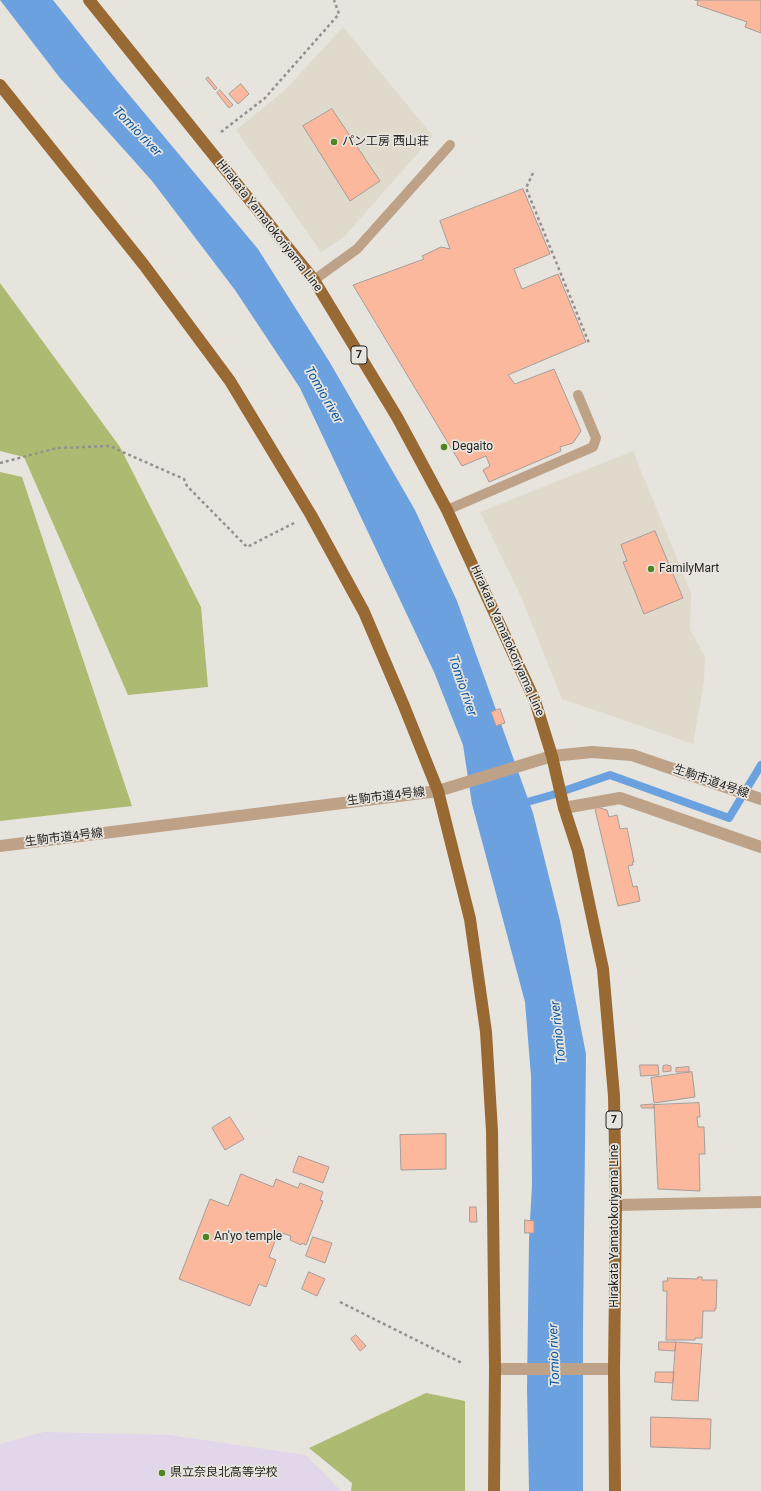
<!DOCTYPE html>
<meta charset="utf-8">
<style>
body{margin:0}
canvas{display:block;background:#e7e4dd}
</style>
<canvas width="761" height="1491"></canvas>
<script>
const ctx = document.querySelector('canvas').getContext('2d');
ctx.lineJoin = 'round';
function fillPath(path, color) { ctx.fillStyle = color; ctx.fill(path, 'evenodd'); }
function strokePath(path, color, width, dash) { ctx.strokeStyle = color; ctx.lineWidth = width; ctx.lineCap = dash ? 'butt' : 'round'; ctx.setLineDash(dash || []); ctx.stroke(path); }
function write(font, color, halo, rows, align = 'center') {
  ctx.font = font + ' Roboto,"Noto Sans JP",sans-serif'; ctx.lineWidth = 3.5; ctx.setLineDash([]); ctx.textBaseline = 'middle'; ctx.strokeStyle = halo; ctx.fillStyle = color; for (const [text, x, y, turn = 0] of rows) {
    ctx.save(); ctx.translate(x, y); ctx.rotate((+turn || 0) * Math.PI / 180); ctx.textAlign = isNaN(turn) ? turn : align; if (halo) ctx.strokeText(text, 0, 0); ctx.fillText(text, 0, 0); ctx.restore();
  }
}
fillPath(new Path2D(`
 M343,27L433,136L344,237L321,252L236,130L285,90Z
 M633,451L691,593L690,629L705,657L704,682L693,744L562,699L521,597L480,512Z`), '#e0dacc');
fillPath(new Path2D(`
 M44,1432L169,1435L306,1455L341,1491H0V1444Z`), '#e1d6ea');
fillPath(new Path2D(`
 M0,283L120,447L201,607L208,687L128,695L24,457L0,451Z
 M0,472L22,477L132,806L0,821Z
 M426,1393L465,1401V1491H351L352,1483L309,1448Z`), '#adba71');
fillPath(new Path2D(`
 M0,0H53L111,73L258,249L329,361L415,510L457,601L533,813L560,921L586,1054L583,1327V1491H529L527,1389L529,1239L532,1184L531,1076L525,1002L472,804L463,745L434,672L300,388L235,290L152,181L60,78Z`), '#6ca1e0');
strokePath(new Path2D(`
 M520,804L552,795L610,775L729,818L761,765`), '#6ca1e0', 8);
const building = new Path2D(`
 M695,0H761V33L745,27L747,22L697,5L698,1Z
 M208,77L217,88L215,90L206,79Z
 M241,84L249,94L238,104L229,94Z
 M220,90L233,105L229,108L217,93Z
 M332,109L380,181L350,201L303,126Z
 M523,189L550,254L514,269L522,289L558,274L586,342L508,375L515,384L554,369L581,431L573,443L560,447L561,451L489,482L483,470L490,466L486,456L462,466L353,285L424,259L422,256L441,247L450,249L440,221Z
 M655,531L683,598L644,614L623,562L627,561L621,545Z
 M500,709L505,723L496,726L491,712Z
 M596,807L607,810L609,817L617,815L620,829L627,828L634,862H632L633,865L628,866L633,887L637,886L640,901L618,906L595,809Z
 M640,1065H658L659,1075L641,1076Z
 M667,1065L671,1066V1071L663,1072V1066Z
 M689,1067V1072H676V1068Z
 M692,1072L695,1097L654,1103L651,1078Z
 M699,1103L700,1117H697L698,1127H704L705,1154H699L700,1191L658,1189L654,1105Z
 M641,1105L653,1104L654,1108H642Z
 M230,1117L244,1139L225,1150L212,1128Z
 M446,1134V1169L401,1170L400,1135Z
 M299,1156L329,1167L323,1183L293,1172Z
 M241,1174L273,1187L276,1179L298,1188L300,1183L323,1192L320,1200L323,1201L306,1245L302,1243L301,1245L290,1240L291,1236L276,1231L274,1235L277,1236L269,1257L276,1260L266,1287L259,1284L250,1306L179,1279L210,1199L228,1206Z
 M470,1207H476L477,1222H470Z
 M525,1220L534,1221V1233H525Z
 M313,1237L332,1243L325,1263L306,1256Z
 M309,1272L325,1279L317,1296L302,1289Z
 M698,1277H702V1280H717L716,1309L715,1308V1311H703L702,1338H695V1340H666L667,1291H663V1281H668L667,1278L697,1279Z
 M356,1335L366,1346L360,1351L351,1339Z
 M659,1342H676L675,1351L659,1350Z
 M676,1342L702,1344L698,1401L672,1400Z
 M656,1372H674L673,1383L655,1382Z
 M651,1417L711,1419L710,1449L651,1447Z`);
fillPath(building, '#fcb89d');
strokePath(building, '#a49d9a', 1);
strokePath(new Path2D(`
 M221,132L265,98L339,14L334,0
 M533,173L526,188L589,343
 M0,463L57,448L109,446L184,479L187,486L247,547L294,523
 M340,1302L462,1363`), '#93918d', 2.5, [3, 3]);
strokePath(new Path2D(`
 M314,280L357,249L450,145
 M447,510L593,447L596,438L578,395`), '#bda287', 10);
strokePath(new Path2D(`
 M564,808L620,798L761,847
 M616,1205L761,1202
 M495,1369H614`), '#bda287', 12);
strokePath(new Path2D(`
 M0,846L438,791L552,756L592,752L632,755L761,799`), '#bda287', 12);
strokePath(new Path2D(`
 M89,0L314,280L397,417L447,510L535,701L552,756L564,808L578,851L603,969L614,1096L616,1205L614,1369L615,1491
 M0,85L144,265L230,381L311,515L364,612L404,706L438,791L470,919L486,1032L492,1131L495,1369L494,1491`), '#986933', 12);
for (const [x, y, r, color] of [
 [334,142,4,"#4d8520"],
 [444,447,4,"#4d8520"],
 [651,569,4,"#4d8520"],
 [206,1237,4,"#4d8520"],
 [162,1473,4,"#4d8520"]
]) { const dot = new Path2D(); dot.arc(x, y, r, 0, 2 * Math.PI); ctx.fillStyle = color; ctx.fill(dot); strokePath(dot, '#e7e4dd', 1.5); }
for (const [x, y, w] of [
 [359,355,16],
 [614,1120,16]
]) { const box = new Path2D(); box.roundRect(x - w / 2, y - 9, w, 18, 3); ctx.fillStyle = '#e7e4dd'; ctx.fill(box); strokePath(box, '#272624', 1); }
write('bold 11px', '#272624', null, [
 ["7",359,355],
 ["7",614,1120]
]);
write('12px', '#272624', '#e7e4dd', [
 ["パン工房 西山荘",342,142],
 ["Degaito",452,447],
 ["FamilyMart",659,569],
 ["An'yo temple",214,1237],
 ["県立奈良北高等学校",170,1473]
], 'left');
write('12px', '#272624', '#e7e4dd', [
 ["Hirakata Yamatokoriyama Line",269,226,52],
 ["Hirakata Yamatokoriyama Line",507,641,66],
 ["生駒市道4号線",711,782,19],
 ["生駒市道4号線",386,797,-7],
 ["生駒市道4号線",64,838,-7],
 ["Hirakata Yamatokoriyama Line",615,1226,-90]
]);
write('italic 13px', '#0656a0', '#e7e4dd', [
 ["Tomio river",137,132,46],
 ["Tomio river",323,395,60],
 ["Tomio river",462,686,71],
 ["Tomio river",559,1032,-96],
 ["Tomio river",555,1355,-92]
]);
</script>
